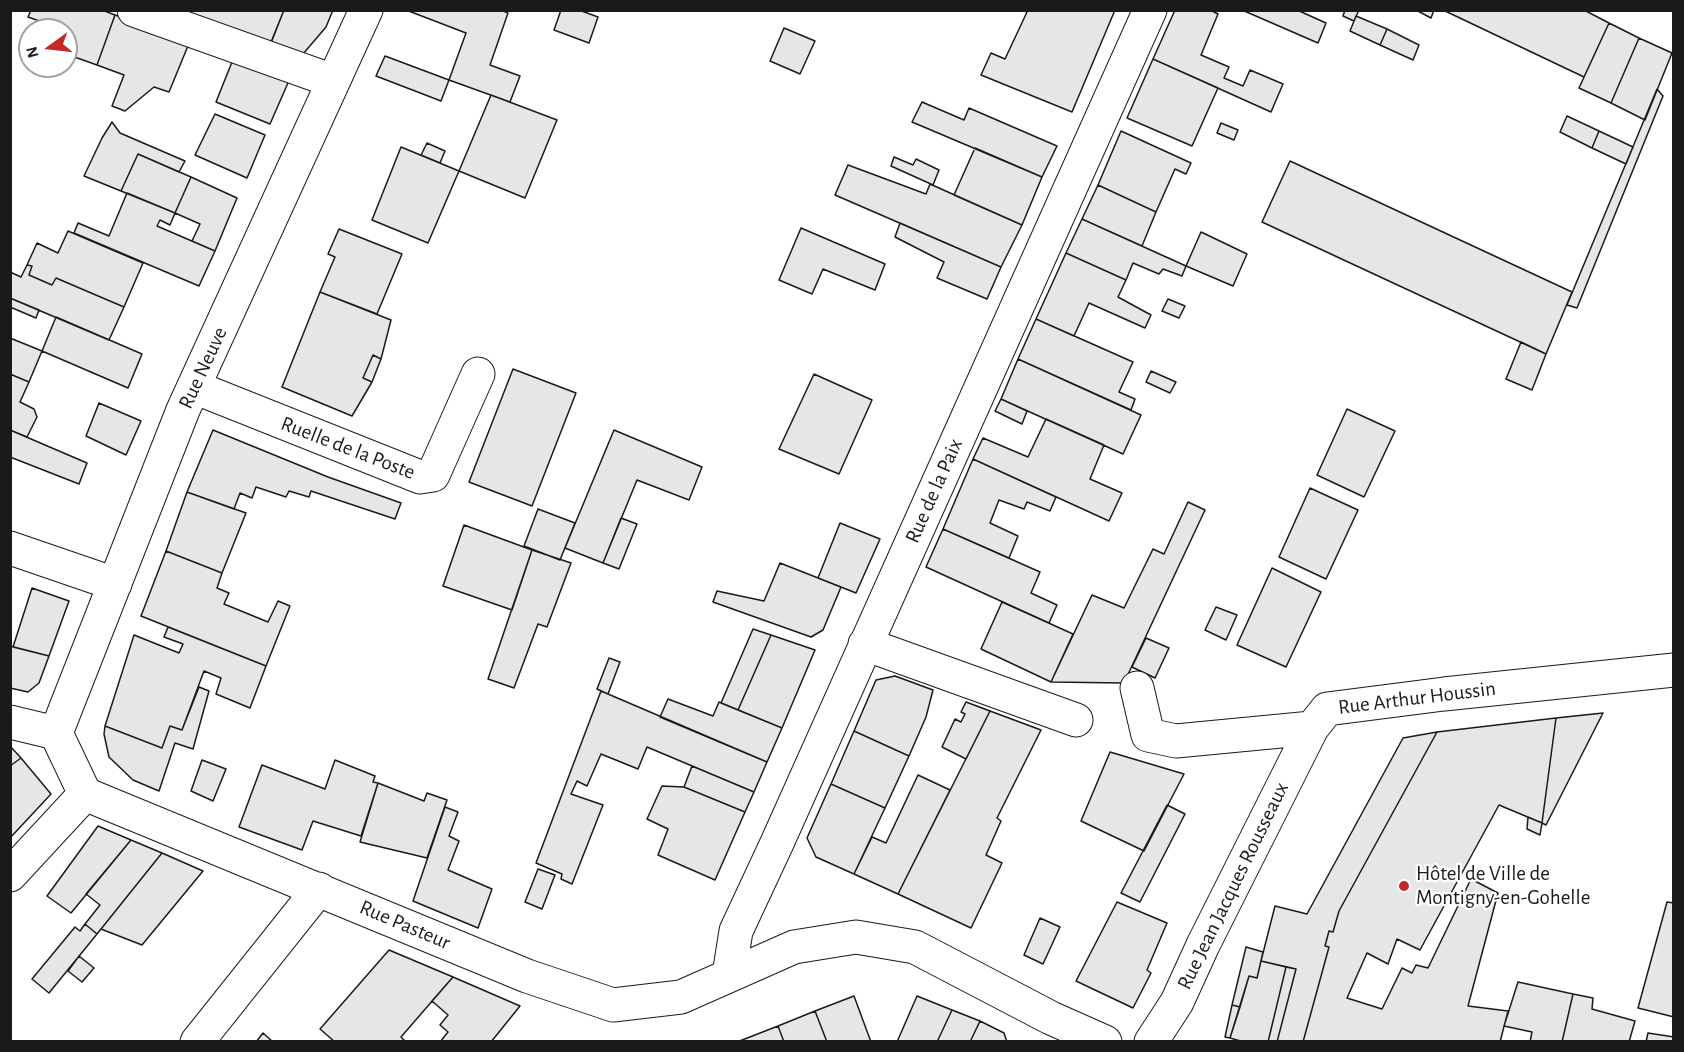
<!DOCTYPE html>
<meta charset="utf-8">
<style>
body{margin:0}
#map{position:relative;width:1684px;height:1052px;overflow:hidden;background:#fff;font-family:"Alegreya Sans",sans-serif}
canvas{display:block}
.frame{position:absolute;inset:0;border:12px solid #1a1a1a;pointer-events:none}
.north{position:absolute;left:18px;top:18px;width:60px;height:60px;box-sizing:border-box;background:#fff;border:2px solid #a3a3a3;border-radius:50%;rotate:255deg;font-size:16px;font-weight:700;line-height:24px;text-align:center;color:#1a1a1a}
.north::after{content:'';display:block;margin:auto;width:21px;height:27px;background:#c62828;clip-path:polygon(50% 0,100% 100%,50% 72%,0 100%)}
</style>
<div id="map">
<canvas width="1684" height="1052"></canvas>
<div class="frame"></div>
<div class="north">N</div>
</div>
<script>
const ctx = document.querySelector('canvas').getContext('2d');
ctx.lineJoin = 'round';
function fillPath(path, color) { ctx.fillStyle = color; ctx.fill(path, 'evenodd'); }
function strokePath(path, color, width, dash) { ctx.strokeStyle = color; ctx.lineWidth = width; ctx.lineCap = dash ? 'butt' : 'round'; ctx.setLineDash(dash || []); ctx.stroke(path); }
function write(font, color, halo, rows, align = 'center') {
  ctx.font = font + ' "Alegreya Sans",sans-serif'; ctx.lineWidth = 4.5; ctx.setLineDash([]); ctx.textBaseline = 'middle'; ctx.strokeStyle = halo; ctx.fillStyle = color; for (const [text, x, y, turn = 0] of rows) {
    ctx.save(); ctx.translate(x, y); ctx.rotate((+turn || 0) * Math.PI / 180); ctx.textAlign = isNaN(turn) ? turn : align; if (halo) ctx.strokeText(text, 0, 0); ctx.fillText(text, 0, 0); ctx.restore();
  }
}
const building = new Path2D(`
 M31,10H102L115,15L97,65L66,54V30H43L45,23L28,17Z
 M184,10H284L269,47Z
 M284,10H333L326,27L303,54L271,43Z
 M406,10H501L508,13L490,65L520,76L510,102L449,80L466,33Z
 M561,10H579L598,17L589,43L554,30Z
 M1115,10L1072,112L981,75L991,53L1005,59L1027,12L1023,10Z
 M1175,10H1210L1218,14L1201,55L1229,67L1224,78L1243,86L1250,70L1283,84L1271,112L1153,59Z
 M1242,10H1297L1326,23L1318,43Z
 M1345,10H1359L1354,21L1343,16Z
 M1416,10H1434L1431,18Z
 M1443,10H1584L1609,23L1584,77Z
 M115,15L190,41L169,92L154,87L125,111L112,106L124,75L97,65Z
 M1356,16L1387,29L1380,45L1350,31Z
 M1609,23L1639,38L1611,103L1579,88Z
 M784,28L815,41L800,74L770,61Z
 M1387,29L1419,45L1413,60L1380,45Z
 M1639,38L1672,53L1645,120L1611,103Z
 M385,56L449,80L441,101L376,76Z
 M234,57L291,76L270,124L216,102Z
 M1153,59L1218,88L1192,146L1127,118Z
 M1657,89L1663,96L1577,308L1567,305Z
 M491,95L557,120L525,198L459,171Z
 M922,102L964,120L969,108L1057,146L1042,177L912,122Z
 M215,114L265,135L247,178L195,155Z
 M1567,116L1599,131L1592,148L1560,132Z
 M112,122L120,133L185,161L179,172L138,154L121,191L84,176L102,138Z
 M1221,123L1238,130L1234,140L1217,133Z
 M1121,131L1191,163L1186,174L1175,169L1156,212L1098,185Z
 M1599,131L1633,147L1626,164L1592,148Z
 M427,143L445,151L440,163L421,155Z
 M401,147L459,171L428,243L372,220Z
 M975,148L1042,177L1022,225L954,195Z
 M138,154L191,177L175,213L121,191Z
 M894,157L913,165L916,159L939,170L933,185L891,166Z
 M1290,161L1572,292L1546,354L1262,222Z
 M848,165L926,194L930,184L1022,225L1001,267L835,195Z
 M191,177L237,198L215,251L192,241L200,224L175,213Z
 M1098,185L1156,212L1142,246L1082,219Z
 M127,193L175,213L170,225L160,220L157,226L215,251L199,286L74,233L78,223L109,236Z
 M1082,219L1186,266L1182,276L1163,269L1159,274L1133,263L1126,280L1066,253Z
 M900,223L1001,267L987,299L937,278L944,262L895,237Z
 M801,228L885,264L875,290L823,269L812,294L779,280Z
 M339,229L402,254L377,314L320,292L335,257L328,254Z
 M68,231L143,263L124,307L56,278L52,285L29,275L32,266L27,265L37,243L58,253Z
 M1201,232L1247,254L1233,286L1186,266Z
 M1066,253L1126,280L1118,297L1151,315L1145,328L1089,303L1074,336L1036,319Z
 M27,265L32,266L29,275L52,285L56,278L124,307L109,340L10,298V272L21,277Z
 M320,292L391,320L381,359L373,355L363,378L372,382L352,416L282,387Z
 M10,298L39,310L36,318L10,307Z
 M1168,299L1185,306L1179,318L1162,311Z
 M56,317L142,354L128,388L42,351Z
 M1036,319L1133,362L1119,392L1135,399L1131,410L1018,359Z
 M10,338L42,351L29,382L10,374Z
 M1521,342L1546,354L1532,390L1506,379Z
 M373,355L381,359L372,382L363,378Z
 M1018,359L1141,415L1123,454L1001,399Z
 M513,369L576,393L532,506L469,482Z
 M1151,371L1176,382L1170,393L1146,382Z
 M10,374L29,382L20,402L34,409L37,417L27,437L10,430Z
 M814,374L872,400L839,474L779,449Z
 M1001,399L1027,411L1022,424L995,411Z
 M99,403L141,421L126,455L86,436Z
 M1347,409L1395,431L1364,497L1317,475Z
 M1046,419L1104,445L1090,479L1122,493L1109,521L973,459L983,438L1028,457Z
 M10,430L87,463L79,484L10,457Z
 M213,430L328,477L401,503L395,519L311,491L309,497L289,491L286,497L256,487L252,498L240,493L234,509L187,492Z
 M614,430L702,467L689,500L637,480L603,563L565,548Z
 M973,459L1056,497L1050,511L1027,502L1024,509L999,500L990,523L1018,536L1009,558L943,529Z
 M1310,488L1358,510L1326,579L1279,557Z
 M187,492L246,513L222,573L166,551Z
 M1188,502L1205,510L1124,683L1051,682L1092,595L1124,608L1153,549L1164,554Z
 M538,509L575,523L560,560L524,546Z
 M621,518L637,524L619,569L603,563Z
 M840,523L880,539L856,593L818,578Z
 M464,525L532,550L512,610L443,586Z
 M943,529L1040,572L1031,593L1057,605L1049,623L926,567Z
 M532,550L571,563L547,627L538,624L514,688L488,679Z
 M166,551L222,573L217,588L229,593L224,604L268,622L278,601L290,606L266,666L141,616Z
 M780,563L841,587L823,630L811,637L713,602L717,591L764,601Z
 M1272,568L1321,592L1286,667L1237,645Z
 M32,588L69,601L49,656L13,647Z
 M1002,602L1073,634L1051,682L981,649Z
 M1216,607L1237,615L1226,640L1205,630Z
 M168,627L266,666L250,708L216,694L221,678L204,671L182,730L170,726L162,748L105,726L134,635L179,653L183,644L164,637Z
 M753,629L771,635L738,710L721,703Z
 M771,635L815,650L782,728L738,710Z
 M1146,638L1169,648L1155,678L1132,667Z
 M10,646L49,656L39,683L28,692L10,688Z
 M609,658L620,662L608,694L597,689Z
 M895,676L933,690L926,717L909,756L854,731L876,680Z
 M199,687L209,691L193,749L175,743L159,791L133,780L109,757L104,734L105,726L162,748L170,726L182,730Z
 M601,691L767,762L754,792L647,747L638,769L601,754L587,786L577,781L571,794L603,805L572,884L561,879L562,874L536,863Z
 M668,699L713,716L719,702L782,728L767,762L660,717Z
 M966,702L990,711L966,759L942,747L955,719L961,722L965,714L961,712Z
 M990,711L1041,730L997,818L1001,821L986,855L1002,863L971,928L898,894Z
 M1603,713L1546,825L1542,823L1556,718Z
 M1556,718L1542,823L1499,805L1420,950L1397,939L1388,964L1367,953L1347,998L1382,1009L1402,968L1412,973L1416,965L1428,968L1471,879L1498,893L1468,1006L1508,1011L1500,1042H1303L1329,947L1325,946L1329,931L1333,932L1339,911L1437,732Z
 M854,731L909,756L885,808L831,784Z
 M1437,732L1339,911L1333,932L1329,931L1325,946L1329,947L1303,1042H1277L1296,969L1261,961L1275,906L1307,914L1403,738Z
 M10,746L21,758L10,766Z
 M1110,752L1184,774L1144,851L1081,821Z
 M21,758L51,794L10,838V766Z
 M202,760L226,769L213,801L191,791Z
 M335,760L375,776L373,782L378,783L361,836L313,821L302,850L239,827L262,765L325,789Z
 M692,766L754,792L745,812L684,787Z
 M918,775L950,790L898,894L854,874L872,837L886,843Z
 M378,783L424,801L427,793L447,800L427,858L360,842Z
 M831,784L885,808L854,874L816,857L807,838Z
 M662,786L684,787L745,812L715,880L658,855L668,829L647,819Z
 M1167,805L1185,814L1140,902L1121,893Z
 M445,807L458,812L449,836L459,841L448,870L492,889L478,928L413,901Z
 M1528,817L1542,823L1540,835L1527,829Z
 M98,826L131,840L71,913L47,896Z
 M131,840L162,853L97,934L85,924L100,905L86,894Z
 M162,853L203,871L142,945L101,929Z
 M538,869L555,875L542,909L525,902Z
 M1117,902L1167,923L1147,970L1151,973L1133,1008L1076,981Z
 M1667,902L1674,903V1017L1638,1008Z
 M1040,918L1060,927L1043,964L1024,955Z
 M85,924L97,934L49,993L32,979L75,927L80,931Z
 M1246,947L1263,952L1257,978L1249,976L1240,1007L1232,1005Z
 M389,950L453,977L401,1037L406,1042H335L320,1029Z
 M79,956L94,968L82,982L68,971Z
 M1261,961L1286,967L1268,1042H1244L1230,1038L1249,976L1257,978Z
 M1286,967L1296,969L1277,1042H1268Z
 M453,977L520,1006L491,1042H440L448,1032L440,1025L448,1015L432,1001Z
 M1518,982L1573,994L1562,1042H1530L1532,1032L1504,1026Z
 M1573,994L1593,998L1592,1009L1635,1021L1629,1042H1562Z
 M854,996L871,1042H827L815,1011Z
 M917,996L952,1010L937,1042H897Z
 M1232,1005L1240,1007L1230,1038L1225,1037Z
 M952,1010L980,1021L970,1042H937Z
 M815,1011L827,1042H784L778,1026Z
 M980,1021L1004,1033L1007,1042H970Z
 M778,1026L784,1042H737Z
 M263,1033L273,1042H256Z
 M1648,1033L1674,1037V1042H1646Z`);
fillPath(building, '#e6e6e6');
strokePath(building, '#1a1a1a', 1.5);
const minor = new Path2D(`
 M134,10L333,81
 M194,387L420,477L433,475L478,374
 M10,548L115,584
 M865,644L1076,720
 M1137,688L1148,735L1176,741L1312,728
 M10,722L56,733L85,794
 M56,733L183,410L366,10
 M85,794L527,976L613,1005L681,997L794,947L856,937L915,947L1051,1018L1105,1042
 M10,875L85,794
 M729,975L736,931L777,843L1150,10
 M197,1042L319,889
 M1151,1042L1177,1002L1203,945L1312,728L1327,709L1444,694L1674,670`);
strokePath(minor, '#1a1a1a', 35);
strokePath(minor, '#fff', 33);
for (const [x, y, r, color] of [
 [1404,886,6,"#c62828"]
]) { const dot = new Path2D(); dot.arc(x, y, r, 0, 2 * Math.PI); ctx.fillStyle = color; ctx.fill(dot); strokePath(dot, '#fff', 2); }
write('21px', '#1a1a1a', '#fff', [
 ["Rue Neuve",203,368,-65],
 ["Ruelle de la Poste",348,448,21],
 ["Rue de la Paix",934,491,-66],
 ["Rue Arthur Houssin",1417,698,-7],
 ["Rue Jean Jacques Rousseaux",1233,886,-64],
 ["Rue Pasteur",405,925,23]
]);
write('21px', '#1a1a1a', '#fff', [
 ["Hôtel de Ville de",1416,874],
 ["Montigny-en-Gohelle",1416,898]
], 'left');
</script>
